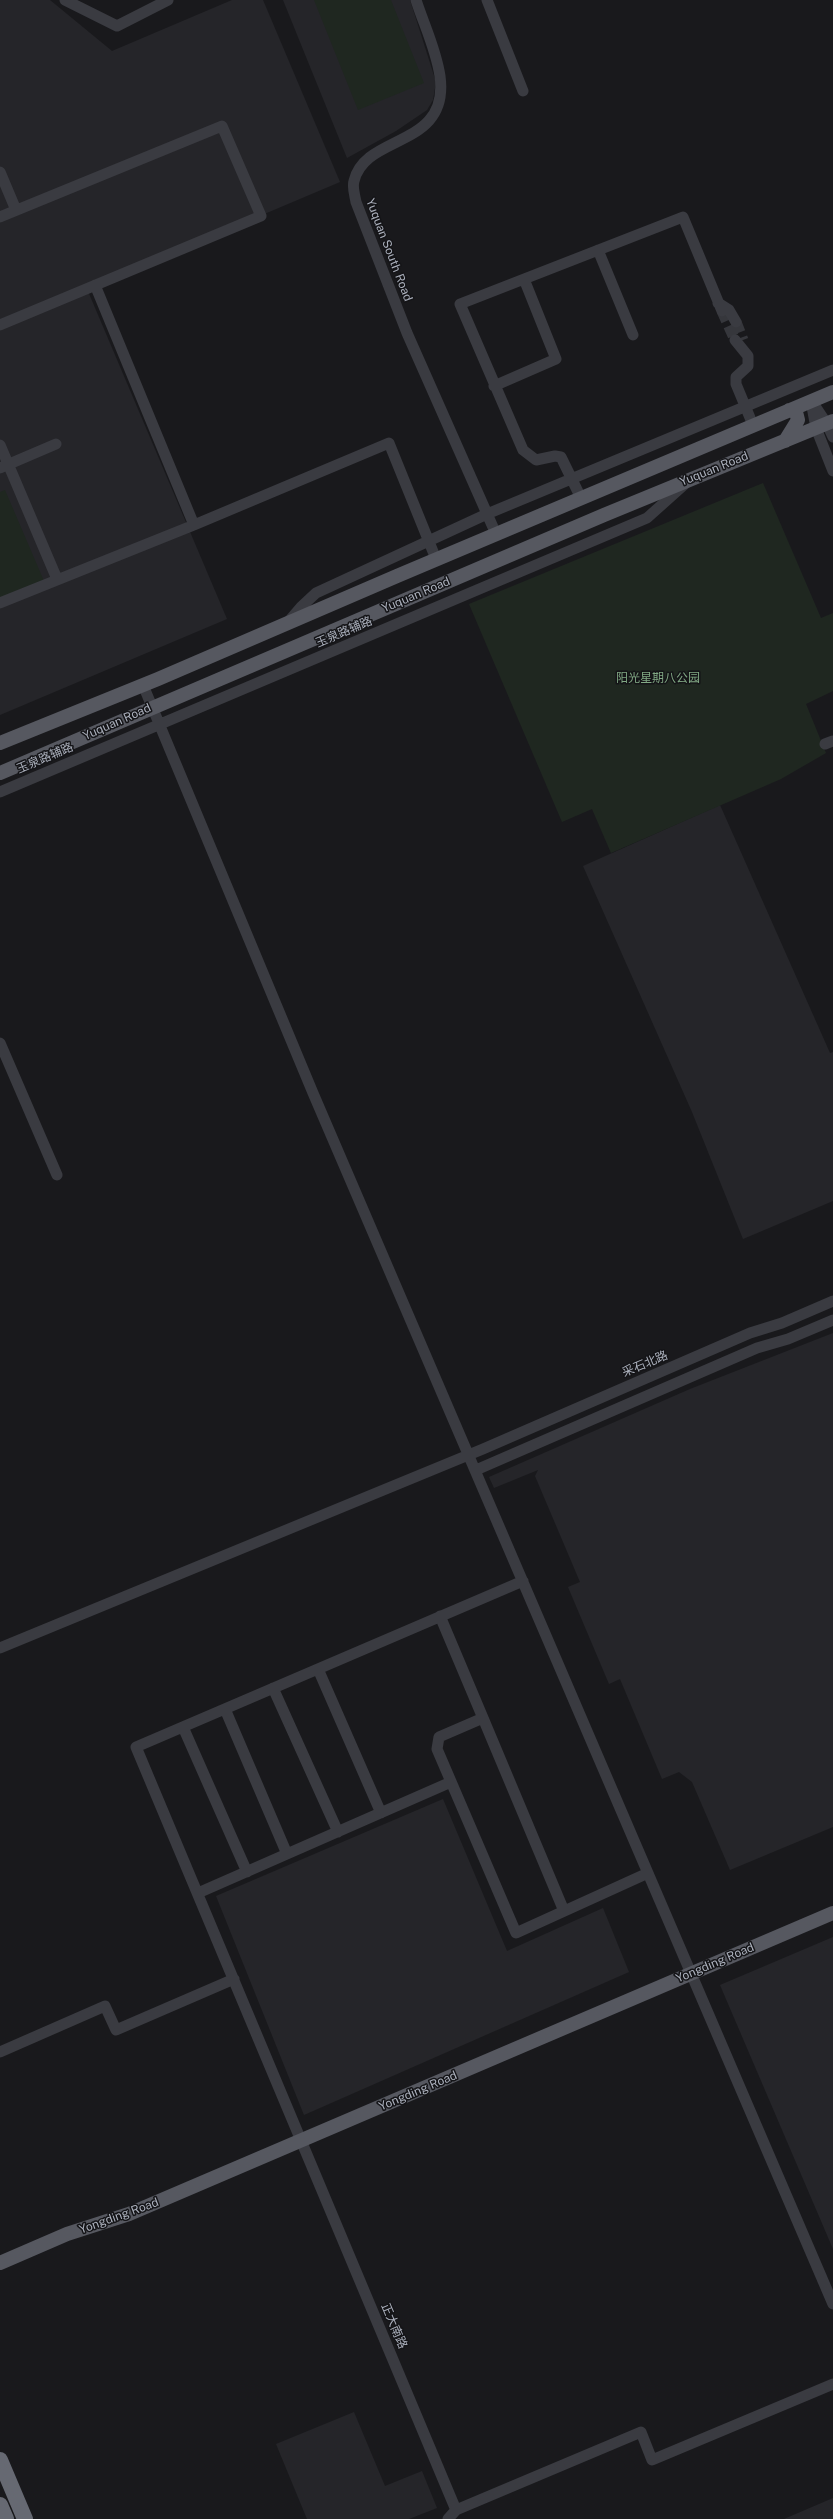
<!DOCTYPE html>
<meta charset="utf-8">
<style>
body{margin:0}
canvas{display:block;background:#19191c}
</style>
<canvas width="833" height="2519"></canvas>
<script>
const ctx = document.querySelector('canvas').getContext('2d');
ctx.lineJoin = 'round';
function fillPath(path, color) { ctx.fillStyle = color; ctx.fill(path, 'evenodd'); }
function strokePath(path, color, width, dash) { ctx.strokeStyle = color; ctx.lineWidth = width; ctx.lineCap = dash ? 'butt' : 'round'; ctx.setLineDash(dash || []); ctx.stroke(path); }
function write(font, color, halo, rows, align = 'center') {
  ctx.font = font + ' "Public Sans","Noto Sans SC",sans-serif'; ctx.lineWidth = 3; ctx.setLineDash([]); ctx.textBaseline = 'middle'; ctx.strokeStyle = halo; ctx.fillStyle = color; for (const [text, x, y, turn = 0] of rows) {
    ctx.save(); ctx.translate(x, y); ctx.rotate((+turn || 0) * Math.PI / 180); ctx.textAlign = isNaN(turn) ? turn : align; if (halo) ctx.strokeText(text, 0, 0); ctx.fillText(text, 0, 0); ctx.restore();
  }
}
fillPath(new Path2D(`
 M0,0H50L112,51L232,0H263L340,182L87,289L227,619L0,715Z
 M283,0H410L436,82L433,100L427,110L396,131L347,158Z
 M720,805L830,1053L833,1052V1201L743,1239L692,1112L583,866Z
 M833,1333V1827L730,1870L692,1782L679,1772L662,1779L620,1679L609,1684L568,1587L580,1582L535,1476L538,1470L494,1488L489,1477L690,1389Z
 M443,1799L507,1951L603,1908L629,1972L304,2115L216,1896Z
 M833,1937V2249L720,1985Z
 M354,2412L385,2486L422,2471L437,2508L409,2519H307L276,2444Z
 M833,2498V2519H784Z`), '#252529');
fillPath(new Path2D(`
 M314,0H391L424,83L358,110Z
 M763,483L821,618L833,613V691L806,704L826,753L781,779L611,853L592,809L562,822L469,604Z
 M5,490L44,581L0,600V492Z`), '#1f2720');
strokePath(new Path2D(`
 M722,311L735,340
 M736,322L743,340`), '#36373c', 11, [11, 5.5]);
strokePath(new Path2D(`
 M65,0L117,26L168,0
 M416,0C424,25 436,49 440,76C450,149 365,133 354,181C352,187 355,196 356,202L407,333L496,534
 M487,0L523,91
 M0,172L16,210
 M0,217L222,126L261,216L0,325
 M598,250L633,335
 M718,303L729,310L736,322
 M735,340L748,356V366L736,377V384L753,425
 M494,386L556,359L524,279
 M811,401L816,428L833,471
 M813,403L827,424L833,437
 M0,445L57,579
 M0,468L56,444
 M581,498L561,457L555,456L536,460L523,450L460,304L683,217L722,311
 M194,525L389,443L436,559
 M0,603L194,525L95,285
 M289,621L301,607L316,593L487,514L833,370
 M143,685L313,1093L833,2304
 M825,744L833,741
 M0,792L647,518L685,484
 M0,1043L57,1175
 M476,1470L757,1348L788,1339L833,1320
 M440,1616L483,1718
 M0,1648L483,1449L750,1333L782,1323L833,1301
 M318,1669L381,1813
 M273,1688L338,1832
 M225,1709L287,1854
 M183,1727L247,1872
 M198,1893L451,1782
 M564,1911L483,1718L439,1737L437,1749L516,1933L648,1873
 M0,2052L105,2006L116,2030L234,1979
 M456,2510L136,1747L523,1581
 M448,2519L456,2510L641,2432L652,2460L833,2384`), '#3a3b41', 11);
strokePath(new Path2D(`
 M785,441L798,420L796,412L789,410
 M0,743L158,679L397,576L833,392
 M0,773L604,515L833,421
 M0,2263L67,2234L129,2214L833,1913`), '#565860', 14);
strokePath(new Path2D(`
 M0,2460L25,2519
 M0,2505L6,2519`), '#666972', 16);
write('12px', '#abb0bc', '#141417', [
 ["Yuquan South Road",389,250,69],
 ["Yuquan Road",714,469,-22],
 ["Yuquan Road",416,595,-23],
 ["玉泉路辅路",344,632,-23],
 ["Yuquan Road",117,722,-24],
 ["玉泉路辅路",45,758,-23],
 ["采石北路",645,1364,-23],
 ["Yongding Road",715,1963,-23],
 ["Yongding Road",418,2091,-23],
 ["Yongding Road",119,2216,-20],
 ["正大南路",394,2326,67]
]);
write('12px', '#81a884', '#141417', [
 ["阳光星期八公园",658,678]
]);
</script>
